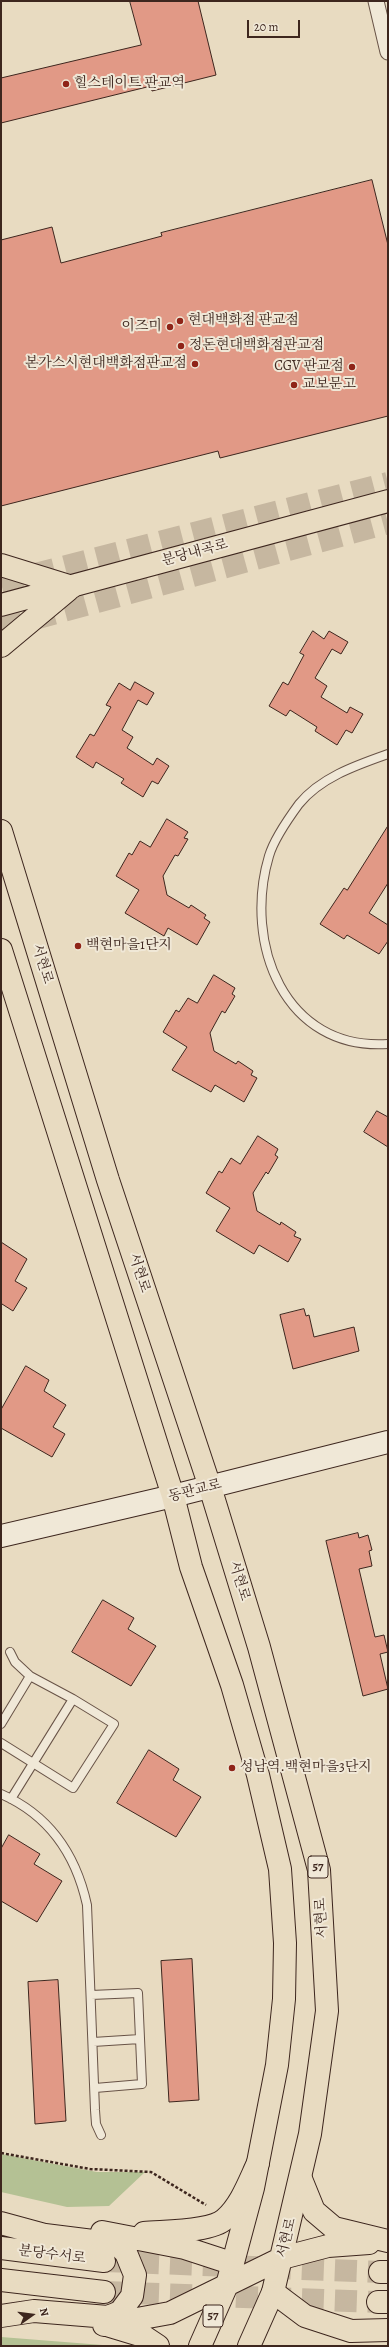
<!DOCTYPE html>
<meta charset="utf-8">
<style>
body{margin:0}
#map{position:relative;width:389px;height:2347px;overflow:hidden;background:#e8dbc1;font-family:Alegreya,serif}
canvas{display:block}
.frame{position:absolute;inset:0;border:2px solid #3d261e;pointer-events:none}
.north{position:absolute;left:12px;top:2295px;width:40px;height:40px;-webkit-text-stroke:3px #f0e8d7;paint-order:stroke;rotate:76deg;font-size:11px;font-weight:700;line-height:16px;text-align:center;color:#3d261e}
.north::after{content:'';display:block;margin:auto;width:14px;height:18px;background:#3d261e;clip-path:polygon(50% 0,100% 100%,50% 72%,0 100%)}
.scale{position:absolute;left:247px;top:20px;width:53px;height:18px;box-sizing:border-box;border:2px solid #3d261e;border-top:0;padding-left:5px;font-size:12px;line-height:14px;white-space:nowrap;color:#3d261e;-webkit-text-stroke:3px #f0e8d7;paint-order:stroke}
</style>
<div id="map">
<canvas width="389" height="2347"></canvas>
<div class="frame"></div>
<div class="north">N</div>
<div class="scale">20 m</div>
</div>
<script>
const ctx = document.querySelector('canvas').getContext('2d');
ctx.lineJoin = 'round';
function fillPath(path, color) { ctx.fillStyle = color; ctx.fill(path, 'evenodd'); }
function strokePath(path, color, width, dash) { ctx.strokeStyle = color; ctx.lineWidth = width; ctx.lineCap = dash ? 'butt' : 'round'; ctx.setLineDash(dash || []); ctx.stroke(path); }
function write(font, color, halo, rows, align = 'center') {
  ctx.font = font + ' Alegreya,"Noto Serif KR",serif'; ctx.lineWidth = 4; ctx.setLineDash([]); ctx.textBaseline = 'middle'; ctx.strokeStyle = halo; ctx.fillStyle = color; for (const [text, x, y, turn = 0] of rows) {
    ctx.save(); ctx.translate(x, y); ctx.rotate((+turn || 0) * Math.PI / 180); ctx.textAlign = isNaN(turn) ? turn : align; if (halo) ctx.strokeText(text, 0, 0); ctx.fillText(text, 0, 0); ctx.restore();
  }
}
fillPath(new Path2D(`
 M1,2154L97,2172H145L109,2206L67,2207L1,2192Z
 M1,2337L115,2346H1Z`), '#b4c194');
const building = new Path2D(`
 M130,1H198L216,75L152,91L151,86L1,123V78L141,45Z
 M372,180L388,245V416L220,458L218,451L1,506V240L52,227L61,263L162,236L161,233Z
 M313,631L324,639L329,631L348,642L341,654L332,649L315,678L327,686L321,697L347,713L350,707L363,714L352,733L346,730L337,745L315,731L317,727L290,710L286,716L269,706L283,682L288,685L304,655L300,653Z
 M135,682L154,693L147,705L138,700L122,730L133,737L127,748L153,765L157,758L169,766L158,784L152,781L143,797L121,783L124,779L96,762L93,768L76,757L90,734L94,736L111,707L106,705L119,683L130,690Z
 M167,819L188,832L184,838L188,839L178,856L175,855L163,876L167,895L189,908L191,905L206,915L204,918L210,922L197,945L168,928L164,936L125,913L139,890L116,876L129,853L132,855L140,841L150,847Z
 M388,826V883L369,913L388,925V941L379,954L347,935L344,939L320,924L344,888L347,890Z
 M214,975L235,988L232,994L235,996L225,1013L222,1011L210,1033L214,1051L236,1064L238,1061L253,1071L251,1075L257,1078L244,1102L215,1085L211,1092L172,1070L187,1047L163,1032L176,1010L179,1012L188,998L197,1003Z
 M377,1111L388,1117V1147L364,1132Z
 M258,1136L278,1149L275,1155L278,1157L268,1174L266,1172L253,1193L257,1211L280,1225L281,1222L296,1232L294,1236L301,1239L288,1262L259,1245L254,1254L216,1231L230,1208L206,1193L219,1171L222,1173L231,1158L240,1164Z
 M1,1242L27,1259L15,1281L27,1288L13,1311L2,1304L1,1306Z
 M304,1309L306,1316L309,1315L314,1337L354,1327L359,1351L293,1369L280,1315Z
 M26,1366L49,1380L44,1391L66,1405L53,1427L65,1434L52,1457L1,1428V1410Z
 M358,1533L359,1538L368,1535L372,1550L369,1551L372,1566L359,1569L375,1637L384,1635L388,1652L380,1654L388,1689L363,1696L326,1541Z
 M103,1600L134,1618L128,1629L156,1646L131,1686L72,1652Z
 M149,1750L179,1769L173,1780L201,1797L176,1837L117,1803Z
 M9,1835L40,1854L34,1864L62,1881L37,1922L1,1901V1849Z
 M192,1959L199,2100L169,2102L161,1961Z
 M58,1980L66,2121L35,2124L28,1982Z`);
fillPath(building, '#e19986');
strokePath(building, '#3d261e', 1);
strokePath(new Path2D(`
 M1,583L388,483
 M1,628L388,523
 M104,2261L380,2272
 M104,2292L378,2302`), '#c6b7a0', 22, [22, 11]);
const service = new Path2D(`
 M388,754C357,765 321,777 299,804C288,819 274,839 269,856C243,943 284,1051 388,1044
 M10,1652L15,1662L30,1676
 M1,1724L30,1676L73,1699L114,1724L73,1788L1,1743
 M1,1794C49,1815 76,1855 87,1905L95,2110L96,2124L101,2135
 M11,1799L73,1699
 M91,1995L138,1993L142,2084L95,2088
 M93,2042L140,2039`);
const minor = new Path2D(`
 M376,1L388,52`);
const secondary = new Path2D(`
 M1,1536L173,1496L388,1442`);
const primary = new Path2D(`
 M1,565L72,587
 M1,605L388,501
 M1,646L68,590
 M1,831L108,1180L210,1487L259,1647L319,1870L327,2011L310,2134L273,2292L249,2346
 M1,950L173,1496L191,1567L232,1685L258,1775L280,1869L285,1943L284,1999L277,2065L253,2188L227,2285L200,2346
 M227,2285L282,2258`);
const trunk = new Path2D(`
 M301,2179L314,2211L334,2228L388,2241
 M1,2223L45,2235L109,2243L119,2246L126,2253L135,2275L132,2296L120,2312L108,2317L34,2311L1,2316
 M102,2232L185,2248L231,2263
 M144,2233C164,2231 211,2232 225,2219C241,2205 249,2182 258,2163
 M1,2248L104,2261
 M282,2258L328,2246L369,2243
 M380,2272H388
 M1,2280L104,2292
 M273,2292L305,2316L351,2331L388,2330
 M378,2302H388
 M104,2325L170,2313L227,2285
 M110,2326L143,2336L158,2346`);
strokePath(service, '#685347', 10);
strokePath(minor, '#685347', 17);
strokePath(secondary, '#3d261e', 24);
strokePath(primary, '#3d261e', 24);
strokePath(trunk, '#3d261e', 24);
strokePath(new Path2D(`
 M1,2153L90,2169L151,2172L206,2205`), '#3d261e', 2.5, [3, 2]);
strokePath(service, '#f0e8d7', 8);
strokePath(minor, '#f0e8d7', 15);
strokePath(secondary, '#f0e8d7', 22);
strokePath(primary, '#e8dbc1', 22);
strokePath(trunk, '#e8dbc1', 22);
for (const [x, y, r, color] of [
 [66,84,4,"#8f2418"],
 [180,321,4,"#8f2418"],
 [170,327,4,"#8f2418"],
 [181,346,4,"#8f2418"],
 [195,364,4,"#8f2418"],
 [352,367,4,"#8f2418"],
 [294,385,4,"#8f2418"],
 [78,946,4,"#8f2418"],
 [232,1768,4,"#8f2418"]
]) { const dot = new Path2D(); dot.arc(x, y, r, 0, 2 * Math.PI); ctx.fillStyle = color; ctx.fill(dot); strokePath(dot, '#f0e8d7', 1.5); }
for (const [x, y, w] of [
 [318,1867,20],
 [213,2316,20]
]) { const box = new Path2D(); box.roundRect(x - w / 2, y - 11, w, 22, 3); ctx.fillStyle = '#f0e8d7'; ctx.fill(box); strokePath(box, '#3d261e', 1); }
write('bold 13px', '#3d261e', null, [
 ["57",318,1867],
 ["57",213,2316]
]);
write('14px', '#3d261e', '#f0e8d7', [
 ["힐스테이트 판교역",74,84],
 ["현대백화점 판교점",188,321],
 ["이즈미",162,327,"right"],
 ["정돈현대백화점판교점",189,346],
 ["본가스시현대백화점판교점",187,364,"right"],
 ["CGV 판교점",344,367,"right"],
 ["교보문고",302,385],
 ["백현마을1단지",86,946],
 ["성남역.백현마을3단지",240,1768]
], 'left');
write('14px', '#3d261e', '#f0e8d7', [
 ["분당내곡로",195,553,-15],
 ["서현로",42,964,73],
 ["서현로",139,1273,72],
 ["동판교로",195,1491,-14],
 ["서현로",239,1581,73],
 ["서현로",322,1918,-93],
 ["서현로",287,2238,-76],
 ["분당수서로",52,2255,7]
]);
</script>
